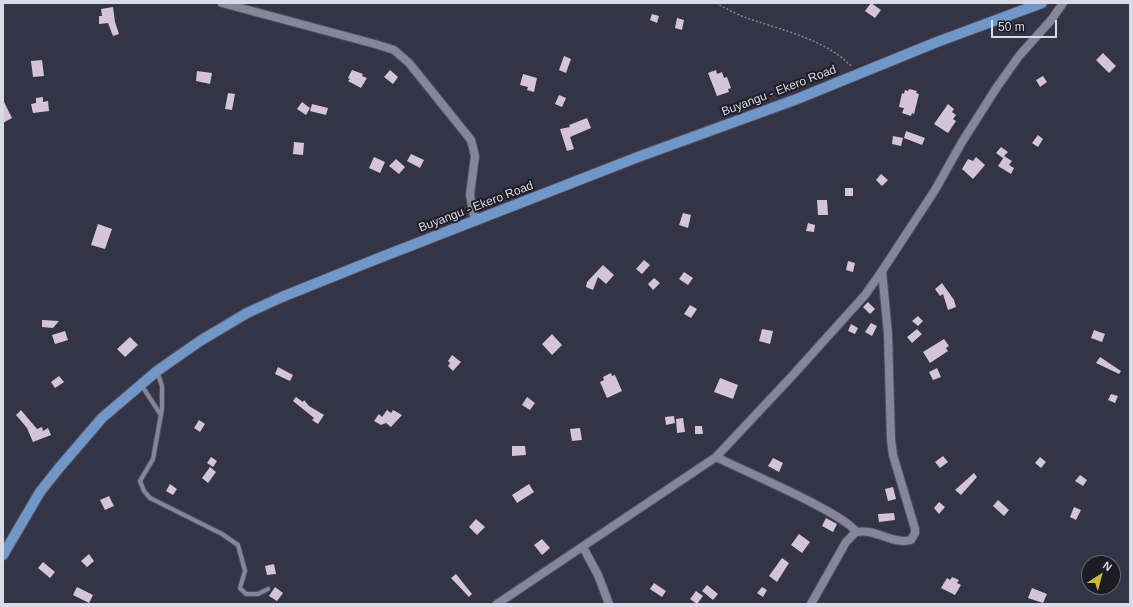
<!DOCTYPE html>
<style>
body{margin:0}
#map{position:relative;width:1133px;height:607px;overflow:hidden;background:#343447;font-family:Helvetica,sans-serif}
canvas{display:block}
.frame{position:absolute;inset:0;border:4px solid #dadae6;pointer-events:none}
.north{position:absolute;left:1081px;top:555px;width:40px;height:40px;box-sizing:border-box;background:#1d1c25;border:1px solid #696872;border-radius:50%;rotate:36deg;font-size:11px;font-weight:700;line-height:16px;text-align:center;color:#dadae6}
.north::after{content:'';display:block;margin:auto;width:14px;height:18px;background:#cdb938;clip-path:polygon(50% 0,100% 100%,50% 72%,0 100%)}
.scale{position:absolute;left:991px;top:20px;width:66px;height:18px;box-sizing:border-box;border:2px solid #dadae6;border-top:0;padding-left:5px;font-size:12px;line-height:14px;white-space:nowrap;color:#dadae6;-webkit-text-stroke:3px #1d1c25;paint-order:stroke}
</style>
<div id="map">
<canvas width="1133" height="607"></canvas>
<div class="frame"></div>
<div class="north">N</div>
<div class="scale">50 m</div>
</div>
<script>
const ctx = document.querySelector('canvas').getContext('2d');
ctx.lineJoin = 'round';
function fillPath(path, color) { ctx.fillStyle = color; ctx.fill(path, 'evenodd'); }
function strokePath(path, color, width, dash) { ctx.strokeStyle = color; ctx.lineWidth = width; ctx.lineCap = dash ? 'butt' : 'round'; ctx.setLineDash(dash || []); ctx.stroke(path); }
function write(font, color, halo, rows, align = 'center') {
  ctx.font = font + ' Helvetica,sans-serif'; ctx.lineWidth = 4; ctx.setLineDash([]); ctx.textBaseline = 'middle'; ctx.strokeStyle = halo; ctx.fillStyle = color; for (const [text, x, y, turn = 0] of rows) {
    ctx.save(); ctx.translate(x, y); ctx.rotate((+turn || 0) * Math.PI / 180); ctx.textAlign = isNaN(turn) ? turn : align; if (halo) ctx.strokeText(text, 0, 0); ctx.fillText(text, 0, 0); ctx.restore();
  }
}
fillPath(new Path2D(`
 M871,3L881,10L875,18L865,11Z
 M113,7L115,22L119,34L113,36L108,23L99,24V16H102L101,9Z
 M652,14L659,16L657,23L650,20Z
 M677,18L684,20L682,30L675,28Z
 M1103,53L1116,66L1109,73L1096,60Z
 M564,56L571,59L566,73L559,70Z
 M42,60L44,76L33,77L31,61Z
 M352,70L363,74L362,76L367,78L361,88L348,81L350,79L348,78Z
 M390,70L398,77L393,84L384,77Z
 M716,70L717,74L722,72L724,78L727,77L731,88L728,89L729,92L717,96L708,73Z
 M197,71L212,73L210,84L196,81Z
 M523,74L537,78L534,92L527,90L528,87L520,85Z
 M1043,76L1047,82L1040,87L1036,80Z
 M909,89L917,91L916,93L919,94L914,114L912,113L911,116L902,113L904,108L899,107L902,93L904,94L905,90L908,91Z
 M228,93L235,94L232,110L225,109Z
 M559,95L566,98L562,107L555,104Z
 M43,97V102L48,101L49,111L33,113L31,104L36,103V98Z
 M3,100L12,118L3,123Z
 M302,102L310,108L306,115L297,109Z
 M312,104L328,108L326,115L310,111Z
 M948,104L954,109L952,112L956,115L953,119L956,121L948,133L934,124Z
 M587,118L591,128L570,137L574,149L567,151L560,129L570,127L569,125Z
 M906,131L925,138L922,145L904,138Z
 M1038,135L1043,139L1038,147L1032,143Z
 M893,136L903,138L901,146L892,144Z
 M294,142L304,143L303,155L293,154Z
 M1001,147L1008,152L1004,156L1012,161L1009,165L1014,168L1011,174L998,166L1004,157L1003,158L996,153Z
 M411,154L424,160L420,168L407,161Z
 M374,157L385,162L380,173L369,168Z
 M976,157L985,165L973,179L962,169L968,159L973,161Z
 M396,159L405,167L399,174L389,166Z
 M881,174L888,180L882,186L876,180Z
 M845,188H853V196H845Z
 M817,200H827L828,215H818Z
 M683,213L691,215L688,228L679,225Z
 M808,223L815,225L814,232L806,231Z
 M98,224L112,229L105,249L91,245Z
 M644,260L650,265L642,274L636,269Z
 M848,261L855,263L853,272L846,270Z
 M603,265L614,275L606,284L598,277L593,290L586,287L587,282Z
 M684,272L693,278L688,285L679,279Z
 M654,278L660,283L653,290L648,284Z
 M942,283L954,300L956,307L948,310L943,294L940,296L935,289Z
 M868,302L875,309L870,314L863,307Z
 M690,305L697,309L691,318L684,314Z
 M918,316L923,321L918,326L912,321Z
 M42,320L59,321L53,328L42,327Z
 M871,323L877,326L872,336L865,332Z
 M851,324L858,328L855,334L848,331Z
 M762,329L773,331L770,344L759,341Z
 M917,329L922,334L912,343L907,337Z
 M1094,330L1105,334L1102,342L1091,338Z
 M65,331L68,340L55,344L52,335Z
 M552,334L562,345L552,355L542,344Z
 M130,337L138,345L125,357L117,349Z
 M944,339L949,346L946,348L948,351L930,363L923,352Z
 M452,355L461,362L453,371L448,366L450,363L448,361Z
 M1100,357L1121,371L1119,374L1096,363Z
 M278,367L293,375L290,381L275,374Z
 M937,368L941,377L933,380L929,372Z
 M611,373L612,376L615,375L622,391L607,398L600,382L604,380L603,377Z
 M59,376L64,382L55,388L51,382Z
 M720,378L738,385L733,399L714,392Z
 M1111,394L1118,396L1115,403L1108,400Z
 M296,397L303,402L304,400L309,406L324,415L318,424L312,420L314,418L293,401Z
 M527,397L535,403L530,410L522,405Z
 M21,410L37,429L42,427L43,431L48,428L51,435L33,442L27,428L16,415Z
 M387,410L391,413L393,410L402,415L391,427L386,423L381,425L374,421L379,414L382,417Z
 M674,416L675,423L666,425L665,417Z
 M683,418L685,432L677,433L676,419Z
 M199,420L205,424L200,432L194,428Z
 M695,426H702L703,434H695Z
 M580,428L582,440L572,441L570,429Z
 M512,446H525L526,455L512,456Z
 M943,456L948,462L940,468L935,462Z
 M211,457L217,461L213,467L207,463Z
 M1040,457L1046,462L1041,468L1035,463Z
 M773,458L783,463L779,472L768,466Z
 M210,467L216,472L208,483L202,478Z
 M974,473L977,477L961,495L955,490Z
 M1080,475L1087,480L1083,486L1075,481Z
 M170,484L177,489L173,495L166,491Z
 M529,484L534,492L517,503L512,495Z
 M893,487L896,499L888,501L885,489Z
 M109,496L114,506L105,510L100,500Z
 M998,500L1009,510L1004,516L993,506Z
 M939,502L945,507L939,514L934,508Z
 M1074,507L1081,510L1076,520L1070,517Z
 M894,513L895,520L879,522L878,514Z
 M826,518L837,524L833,532L822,526Z
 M476,519L485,527L477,535L469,527Z
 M799,534L810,542L802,553L791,545Z
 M542,539L550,548L542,555L534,545Z
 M89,554L94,561L87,567L81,561Z
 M782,558L789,563L777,582L769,576Z
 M43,562L55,572L50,578L38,568Z
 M274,564L276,574L267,575L265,566Z
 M456,574L472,594L469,597L451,578Z
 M952,577L959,580L957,583L961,585L955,595L941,588L947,578L950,580Z
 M654,583L666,591L662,597L650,589Z
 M707,585L718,594L713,600L702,591Z
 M77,587L93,595L89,603L73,595Z
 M275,587L283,593L277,601L269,596Z
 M762,587L767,590L763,597L757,593Z
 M1032,588L1047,594L1043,603L1028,598Z
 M696,591L703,596L697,604L690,599Z`), '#d5c4d8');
const service = new Path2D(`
 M157,371L162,386V409L153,459L140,481L144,491L150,498L222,534L238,545L245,571L240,588L246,594H258L268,589
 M142,386L161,415`);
const minor = new Path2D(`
 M222,3L375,44L394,50L409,63L471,140L475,156L470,195L475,221
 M716,457C740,469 846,514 856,532C875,528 893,545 911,540L915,533V529L893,455L891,440L888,334L882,271
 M583,547L598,575L609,604
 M497,604L716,457L793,375L865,295L882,271L935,190L962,142L997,87L1019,56L1052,19L1063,3
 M811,604L846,542L856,532`);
const primary = new Path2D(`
 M3,555L40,492L59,468L102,418L157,371L200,341L247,313L282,297L374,260L638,157L797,99L937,42L1042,3`);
strokePath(service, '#515061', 6);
strokePath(minor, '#515061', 10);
strokePath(primary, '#515061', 12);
strokePath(new Path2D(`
 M716,3C725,8 734,13 744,17C780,30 824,38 852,67`), '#848494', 1.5, [2, 2]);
strokePath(service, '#85859b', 4);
strokePath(minor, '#85859b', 8);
strokePath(primary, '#7197c9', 10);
write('12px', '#dadae6', '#1d1c25', [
 ["Buyangu - Ekero Road",779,91,-21],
 ["Buyangu - Ekero Road",476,207,-21]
]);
</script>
